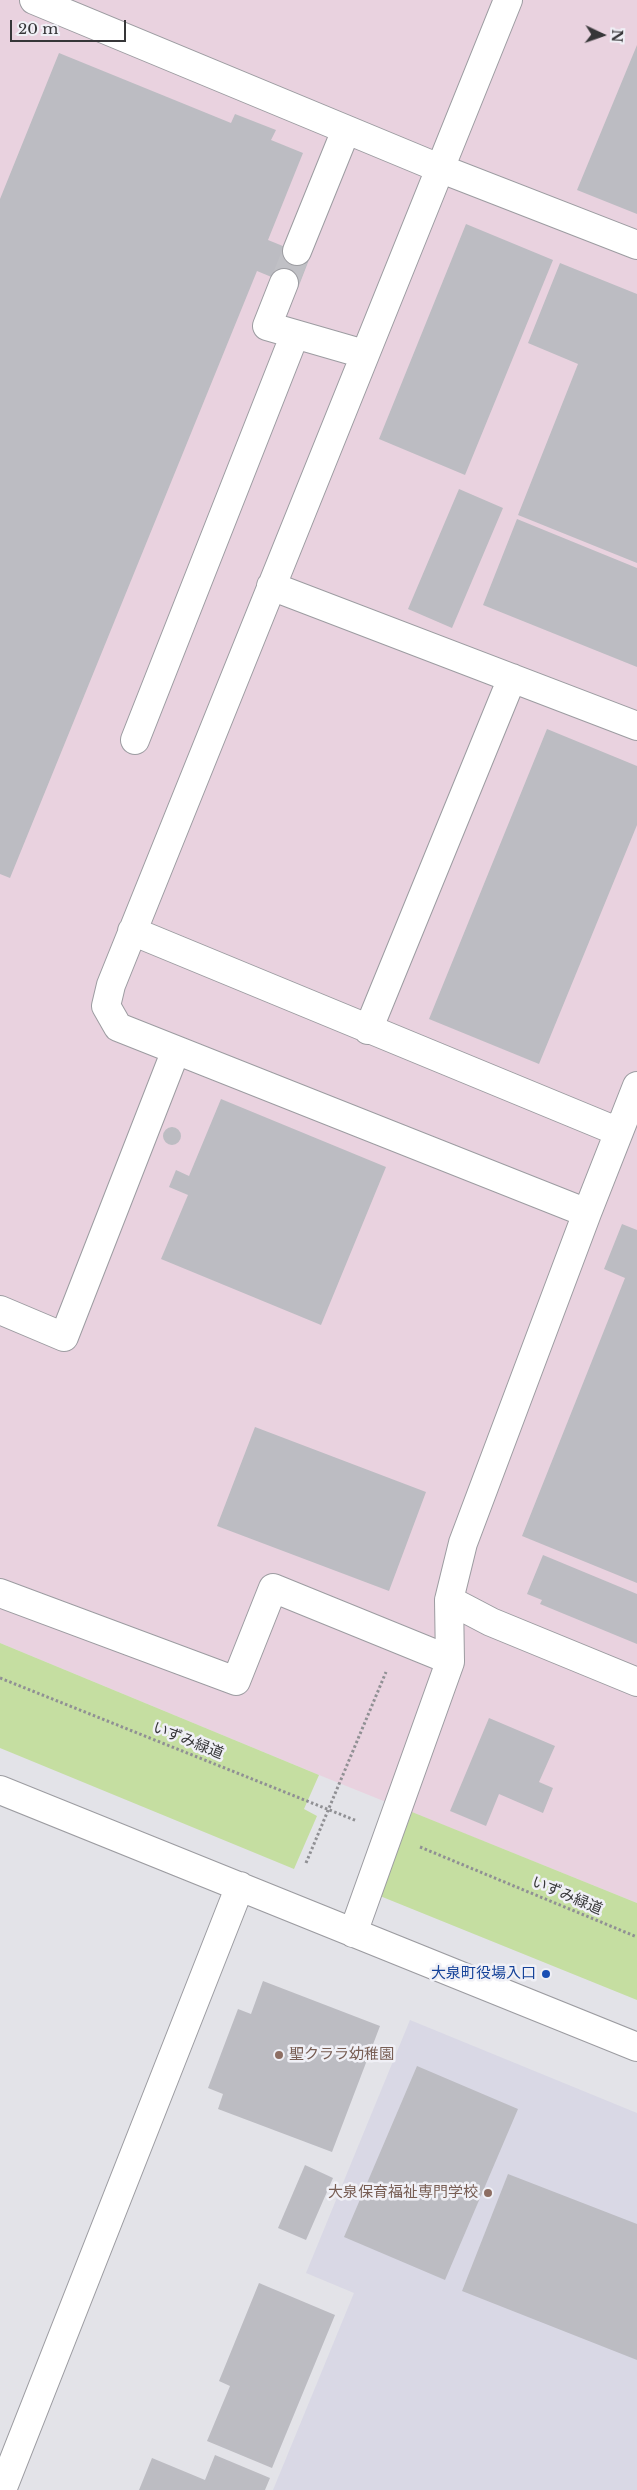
<!DOCTYPE html>
<meta charset="utf-8">
<style>
body{margin:0}
#map{position:relative;width:637px;height:2490px;overflow:hidden;background:#e3e3e8;font-family:"Libre Baskerville",serif}
canvas{display:block}
.north{position:absolute;left:577px;top:10px;width:50px;height:50px;-webkit-text-stroke:4px #f0f0f6;paint-order:stroke;rotate:93deg;font-size:14px;font-weight:700;line-height:20px;text-align:center;color:#363638}
.north::after{content:'';display:block;margin:auto;width:18px;height:22px;background:#363638;clip-path:polygon(50% 0,100% 100%,50% 72%,0 100%)}
.scale{position:absolute;left:10px;top:20px;width:116px;height:22px;box-sizing:border-box;border:2px solid #363638;border-top:0;padding-left:6px;font-size:15px;line-height:18px;white-space:nowrap;color:#363638;-webkit-text-stroke:4px #f0f0f6;paint-order:stroke}
</style>
<div id="map">
<canvas width="637" height="2490"></canvas>
<div class="north">N</div>
<div class="scale">20 m</div>
</div>
<script>
const ctx = document.querySelector('canvas').getContext('2d');
ctx.lineJoin = 'round';
function fillPath(path, color) { ctx.fillStyle = color; ctx.fill(path, 'evenodd'); }
function strokePath(path, color, width, dash) { ctx.strokeStyle = color; ctx.lineWidth = width; ctx.lineCap = dash ? 'butt' : 'round'; ctx.setLineDash(dash || []); ctx.stroke(path); }
function write(font, color, halo, rows, align = 'center') {
  ctx.font = font + ' "Libre Baskerville","Noto Sans JP",serif'; ctx.lineWidth = 5; ctx.setLineDash([]); ctx.textBaseline = 'middle'; ctx.strokeStyle = halo; ctx.fillStyle = color; for (const [text, x, y, turn = 0] of rows) {
    ctx.save(); ctx.translate(x, y); ctx.rotate((+turn || 0) * Math.PI / 180); ctx.textAlign = isNaN(turn) ? turn : align; if (halo) ctx.strokeText(text, 0, 0); ctx.fillText(text, 0, 0); ctx.restore();
  }
}
fillPath(new Path2D(`
 M410,2020L637,2113V2490H273L354,2293L306,2273Z`), '#d9d8e5');
fillPath(new Path2D(`
 M0,0H637V1903L319,1775L0,1643Z`), '#e9d2df');
fillPath(new Path2D(`
 M0,1643L319,1775L304,1809L317,1816L294,1869L0,1748Z
 M412,1812L637,1903V2000L380,1896Z`), '#c5dea1');
fillPath(new Path2D(`
 M637,45V214L577,190Z
 M59,53L231,123L235,114L276,130L271,140L303,153L268,240L310,257L298,288L257,271L10,878L0,874V199Z
 M466,224L553,260L465,475L379,439Z
 M560,263L637,294V563L518,515L578,364L528,343Z
 M459,489L503,508L452,628L408,609Z
 M517,519L637,568V667L483,605Z
 M547,729L637,766V825L539,1064L429,1019Z
 M221,1099L386,1167L321,1325L161,1259L188,1195L169,1187L176,1170L189,1176Z
 M163 1136a9 9 0 1 1 18 0a9 9 0 1 1-18 0Z
 M622,1224L637,1230V1583L522,1536L625,1278L604,1269Z
 M255,1427L426,1492L389,1591L217,1526Z
 M543,1555L637,1594V1644L540,1604L542,1600L527,1594Z
 M489,1718L555,1746L539,1782L553,1788L543,1813L499,1794L486,1826L450,1811Z
 M263,1981L380,2026L332,2152L218,2109L223,2094L208,2088L238,2009L251,2014Z
 M417,2066L518,2109L445,2280L344,2237Z
 M305,2165L333,2178L306,2240L278,2228Z
 M508,2174L637,2224V2360L462,2291Z
 M259,2283L335,2315L272,2468L207,2441L230,2386L219,2381Z
 M215,2455L270,2478L265,2490H139L152,2458L205,2480Z`), '#bcbcc2');
strokePath(new Path2D(`
 M284,283L297,251`), '#c0c0c5', 28, [28, 14]);
const minor = new Path2D(`
 M34,0L439,168L637,245
 M508,0L111,985L106,1006L118,1027L587,1213
 M297,251L346,130
 M284,283L267,326L364,354
 M271,586L637,726
 M135,740L295,334
 M132,931L619,1132
 M368,1030L512,678
 M0,1310L64,1337L176,1050
 M0,1593L236,1681L273,1588L450,1660
 M449,1600L491,1622L637,1682
 M0,1790L637,2047
 M353,1933L450,1662L449,1600L463,1543L587,1213L637,1086
 M2,2490L240,1886`);
strokePath(minor, '#9c9ca1', 30);
strokePath(new Path2D(`
 M0,1678L357,1821
 M420,1847L637,1937
 M306,1863L386,1672`), '#909094', 3, [2.5, 2.5]);
strokePath(minor, '#fff', 28);
for (const [x, y, r, color] of [
 [546,1974,5,"#1a4fb4"],
 [279,2055,5,"#8d6e63"],
 [488,2193,5,"#8d6e63"]
]) { const dot = new Path2D(); dot.arc(x, y, r, 0, 2 * Math.PI); ctx.fillStyle = color; ctx.fill(dot); strokePath(dot, '#f0f0f6', 2); }
write('15px', '#363638', '#f0f0f6', [
 ["いずみ緑道",188,1741,22],
 ["いずみ緑道",567,1896,23]
]);
write('15px', '#164399', '#f0f0f6', [
 ["大泉町役場入口",536,1974]
], 'right');
write('15px', '#785e54', '#f0f0f6', [
 ["聖クララ幼稚園",289,2055],
 ["大泉保育福祉専門学校",478,2193,"right"]
], 'left');
</script>
